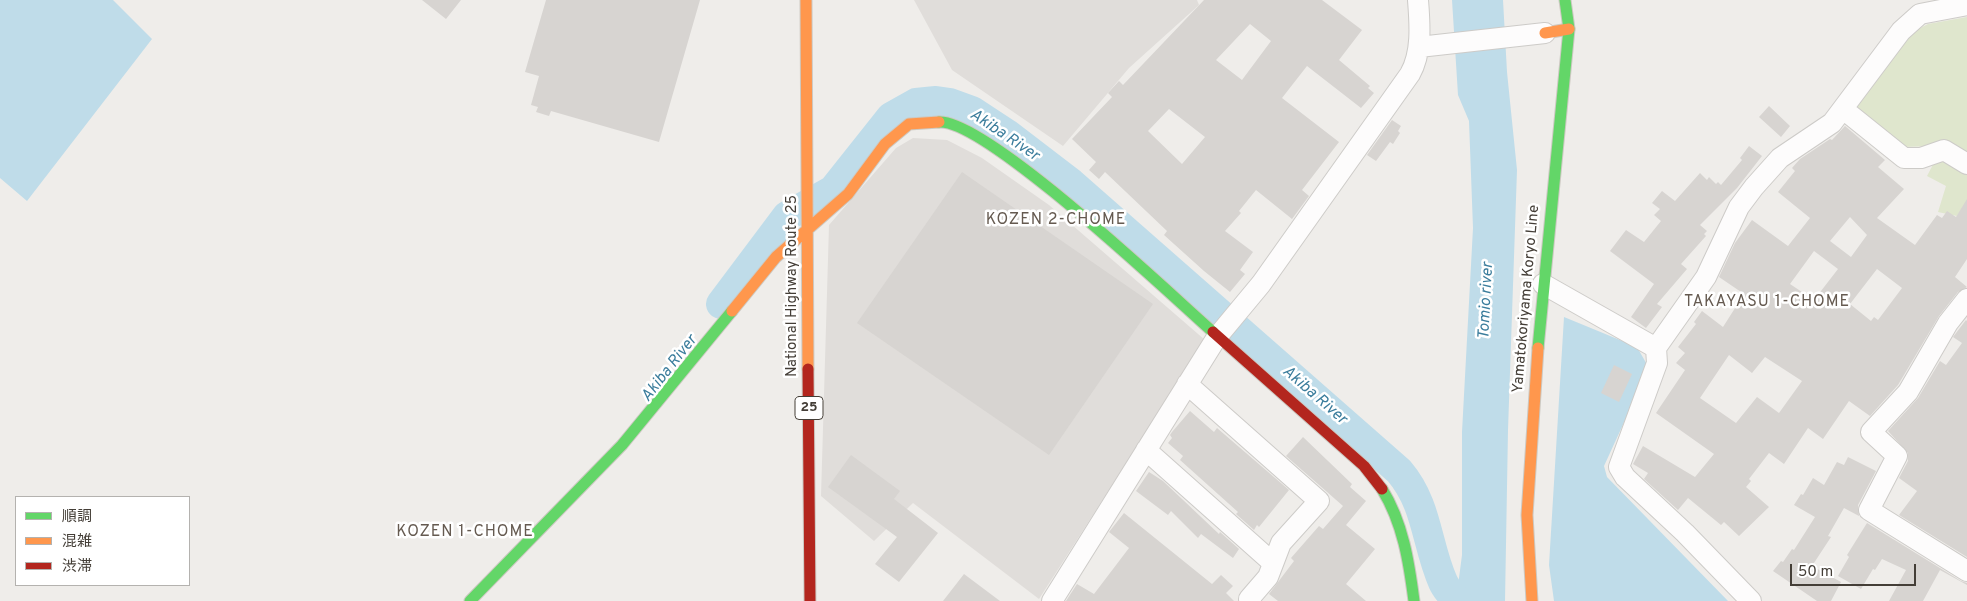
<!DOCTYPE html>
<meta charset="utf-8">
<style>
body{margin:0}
#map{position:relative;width:1967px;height:601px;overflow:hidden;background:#efedea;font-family:Overpass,"Noto Sans JP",sans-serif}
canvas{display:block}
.legend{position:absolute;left:15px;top:496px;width:175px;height:90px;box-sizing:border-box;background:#fff;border:1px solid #b4b2af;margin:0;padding:6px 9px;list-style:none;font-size:15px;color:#443e37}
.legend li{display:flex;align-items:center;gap:10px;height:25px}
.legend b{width:25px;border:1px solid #b4b2af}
.scale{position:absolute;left:1790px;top:564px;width:126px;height:22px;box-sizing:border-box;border:2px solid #443e37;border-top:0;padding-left:6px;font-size:15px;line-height:18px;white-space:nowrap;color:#443e37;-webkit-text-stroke:4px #fff;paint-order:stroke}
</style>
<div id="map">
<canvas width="1967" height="601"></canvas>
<ul class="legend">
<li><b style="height:6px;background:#63d668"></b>順調</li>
<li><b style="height:6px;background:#ff974d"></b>混雑</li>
<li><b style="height:6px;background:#b3261e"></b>渋滞</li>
</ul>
<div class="scale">50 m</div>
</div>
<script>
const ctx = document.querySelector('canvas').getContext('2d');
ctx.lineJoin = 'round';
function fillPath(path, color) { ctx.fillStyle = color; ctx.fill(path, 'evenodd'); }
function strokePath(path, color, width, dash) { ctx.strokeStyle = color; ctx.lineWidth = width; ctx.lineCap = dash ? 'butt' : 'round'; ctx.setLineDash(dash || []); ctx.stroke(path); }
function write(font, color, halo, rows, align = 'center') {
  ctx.font = font + ' Overpass,sans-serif'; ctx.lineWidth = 5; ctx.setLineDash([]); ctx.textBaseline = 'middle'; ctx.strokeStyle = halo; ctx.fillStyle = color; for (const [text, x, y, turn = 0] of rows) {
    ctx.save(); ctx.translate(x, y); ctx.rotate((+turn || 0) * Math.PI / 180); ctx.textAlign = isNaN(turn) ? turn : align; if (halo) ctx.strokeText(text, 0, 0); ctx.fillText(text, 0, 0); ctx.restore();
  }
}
fillPath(new Path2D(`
 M914,0H1197L1199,5L1129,68L1063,146L952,70Z
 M913,138L947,140L982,158L1049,205L1205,340L1039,599L913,503L874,541L821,496L829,225L896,148Z`), '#e0ddda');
fillPath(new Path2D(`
 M1967,17V202L1957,216L1938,212L1946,186L1927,176L1937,157L1936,146L1901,147L1851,107L1909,34L1928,24Z`), '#dfe6cd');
fillPath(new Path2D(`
 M0,0H113L152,39L27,201L0,178Z
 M1452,0H1503L1507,72L1517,170L1508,430L1505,601H1456L1462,555V432L1473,228L1469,121L1458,95Z
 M1564,317L1637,347L1649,368L1604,466L1607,477L1728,601H1554L1549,565Z`), '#bfdce9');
strokePath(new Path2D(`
 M721,304L787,216L833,190L891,117L916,103L936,101L950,103L972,111L1007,134L1071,183L1399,471C1428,505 1426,544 1443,582C1446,589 1452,595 1457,601`), '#bfdce9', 30);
fillPath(new Path2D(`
 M422,0H461L446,19Z
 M546,0H700L659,142L551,111L549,116L536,112L538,107L531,105L539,76L525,72Z
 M1204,0H1322L1362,30L1339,60L1370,86L1368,88L1374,93L1361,108L1307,66L1282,98L1339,142L1302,190L1309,196L1292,219L1256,190L1239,211L1241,213L1225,231L1253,252L1240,270L1245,274L1230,292L1204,271L1164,235L1167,231L1105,172L1099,179L1089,170L1096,162L1072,139L1112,97L1108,93L1119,81L1123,85ZM1250,24L1271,41L1242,80L1216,60ZM1169,109L1205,137L1182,164L1148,131Z
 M1769,106L1790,126L1781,137L1759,117Z
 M1392,120L1401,126L1398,131L1400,133L1393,144L1390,142L1376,161L1367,155Z
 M1845,126L1885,160L1878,167L1904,189L1877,218L1915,245L1937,215L1942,218L1947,211L1956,217L1967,199V259L1955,277L1967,287L1958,292L1939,316L1898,385L1870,416L1849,401L1823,439L1808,428L1784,464L1769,453L1749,479L1751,481L1746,487L1769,507L1739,536L1724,522L1721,525L1688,498L1678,510L1644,479L1648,473L1633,464L1643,446L1695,477L1714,454L1656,413L1685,370L1676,363L1685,353L1678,347L1696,324L1694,322L1702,311L1723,327L1744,294L1719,277L1735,243L1752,220L1788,246L1810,218L1778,192L1795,171L1792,168L1800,159L1830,139L1832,140ZM1850,217L1867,235L1851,257L1830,241ZM1814,251L1838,269L1814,300L1790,284ZM1877,269L1902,288L1878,320L1874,317L1871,321L1850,304ZM1729,355L1752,373L1765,357L1802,381L1779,413L1757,397L1736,423L1700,398Z
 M1749,146L1762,156L1737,188L1700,225L1707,231L1704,234L1706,236L1681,264L1687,269L1657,304L1662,307L1646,328L1631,317L1654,284L1610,251L1626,230L1644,242L1661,221L1654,215L1660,209L1652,203L1662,191L1675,201L1700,173L1707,180L1709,177L1716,184L1718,182L1721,185L1742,160L1740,158Z
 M962,172L1153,304L1049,455L857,323Z
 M1966,320L1967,321V557L1899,515L1917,491L1899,478L1908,461V453L1888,431L1918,398L1940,361L1946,365L1962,343L1953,337Z
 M1614,365L1632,374L1619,402L1601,393Z
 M1190,411L1214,432L1217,428L1289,490L1259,527L1257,525L1254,530L1236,514L1238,512L1180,460L1183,456L1168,443L1172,438L1170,435L1172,432Z
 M1303,437L1352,484L1350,487L1366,501L1346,525L1375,549L1346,584L1366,601H1278L1269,594L1294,561L1291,558L1319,526L1323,529L1343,506L1286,456Z
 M851,455L900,491L894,499L938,533L899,582L875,564L897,537L828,487Z
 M1848,457L1876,471L1858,505L1859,516L1844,508L1828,536L1831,537L1812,566L1841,582L1831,601H1817L1773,571L1781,561L1783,562L1792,549L1794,550L1815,517L1794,505L1801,494L1803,495L1813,478L1824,485L1837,462L1844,465Z
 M1149,472L1163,481L1219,534L1220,532L1239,549L1233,558L1201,534L1198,538L1171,511L1168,515L1136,491Z
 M1124,513L1212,584L1221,575L1233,586L1226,593L1234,601H1066L1077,584L1094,594L1129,548L1109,532Z
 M1867,523L1961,581L1967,583V585L1940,570L1923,601H1889L1906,570L1882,559L1875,570L1873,569L1861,589L1838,576L1849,557L1847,555Z
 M964,574L1000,601H943Z`), '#d7d4d1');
const street = new Path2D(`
 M1419,47L1545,33
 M1843,109L1904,158H1921L1944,150L1967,164
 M1543,284L1656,348
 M1967,299L1948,323L1908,392L1871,432L1897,456L1869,510L1967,571
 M1187,384L1319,501L1281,543L1268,577L1249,599L1251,601
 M1146,450L1273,563
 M1052,601L1217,337L1261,284L1410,74C1422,53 1420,25 1418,0
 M1751,601L1685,533L1625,477L1619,467L1657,363L1656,348L1706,277L1739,207L1754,187L1780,158L1832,123L1901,31L1920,14L1967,5`);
const fast = new Path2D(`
 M939,122C986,119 1170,294 1213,332
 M1538,348L1569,29L1565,0
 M1382,489C1403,523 1409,562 1414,601
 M470,601L622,445L732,311`);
const slow = new Path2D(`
 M806,0L808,369
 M1545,33L1569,29
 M732,311L776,257L848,194L885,144L909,124L939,122
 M1532,601L1527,515L1538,348`);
const jam = new Path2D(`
 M1213,332L1364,466L1382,489
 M808,369L810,601`);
strokePath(street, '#cdcbc8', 22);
strokePath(fast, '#cdc9c2', 13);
strokePath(slow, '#cdc9c2', 13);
strokePath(jam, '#cdc9c2', 13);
strokePath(street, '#fdfcfc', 20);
strokePath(fast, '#63d668', 11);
strokePath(slow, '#ff974d', 11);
strokePath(jam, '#b3261e', 11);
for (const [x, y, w] of [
 [809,408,28]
]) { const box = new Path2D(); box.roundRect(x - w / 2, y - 11.5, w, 23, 4); ctx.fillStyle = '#fff'; ctx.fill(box); strokePath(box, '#443e37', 1); }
write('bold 14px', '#443e37', null, [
 ["25",809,408]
]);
write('15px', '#443e37', '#fff', [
 ["National Highway Route 25",793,286,-90],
 ["Yamatokoriyama Koryo Line",1527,299,-85]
]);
write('italic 16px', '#3b7d9c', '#fff', [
 ["Akiba River",1004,136,34],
 ["Tomio river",1487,301,-87],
 ["Akiba River",670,369,-52],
 ["Akiba River",1314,396,41]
]);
ctx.letterSpacing = '1px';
write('16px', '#655a50', '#fff', [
 ["KOZEN 2-CHOME",1056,221],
 ["TAKAYASU 1-CHOME",1767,303],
 ["KOZEN 1-CHOME",465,533]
]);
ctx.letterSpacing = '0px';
</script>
